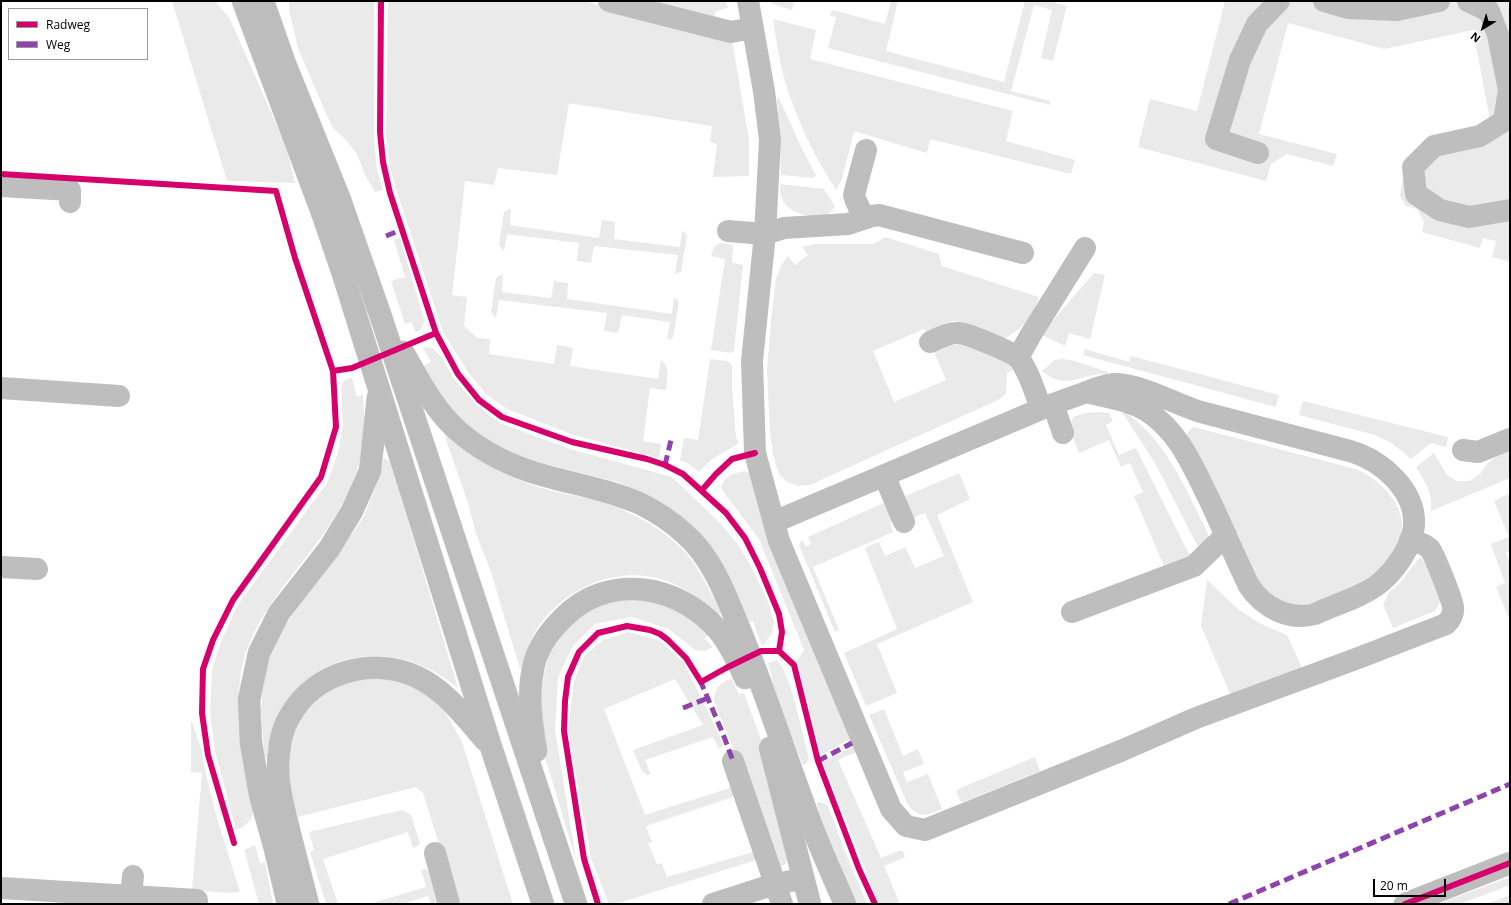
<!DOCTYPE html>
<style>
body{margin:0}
#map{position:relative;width:1511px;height:905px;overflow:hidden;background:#fff;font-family:"Open Sans",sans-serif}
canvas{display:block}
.frame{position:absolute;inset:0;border:2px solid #000;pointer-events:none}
.legend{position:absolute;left:8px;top:8px;width:140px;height:52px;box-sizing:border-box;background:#fff;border:1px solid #999;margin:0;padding:5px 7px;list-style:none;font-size:12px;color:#000}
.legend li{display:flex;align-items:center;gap:8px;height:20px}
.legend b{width:20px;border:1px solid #999}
.north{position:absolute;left:1463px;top:8px;width:40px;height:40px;-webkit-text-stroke:3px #fff;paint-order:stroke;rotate:218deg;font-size:11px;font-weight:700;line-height:16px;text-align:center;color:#000}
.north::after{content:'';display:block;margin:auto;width:14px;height:18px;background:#000;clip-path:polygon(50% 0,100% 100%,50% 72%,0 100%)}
.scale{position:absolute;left:1373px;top:879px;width:73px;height:18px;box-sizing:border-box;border:2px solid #000;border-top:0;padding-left:5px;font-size:12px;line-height:14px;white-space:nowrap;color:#000;-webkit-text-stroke:3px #fff;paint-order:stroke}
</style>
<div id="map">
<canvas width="1511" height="905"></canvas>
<div class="frame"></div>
<ul class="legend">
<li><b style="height:5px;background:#d6006c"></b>Radweg</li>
<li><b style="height:5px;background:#8e44ad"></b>Weg</li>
</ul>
<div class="north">N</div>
<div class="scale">20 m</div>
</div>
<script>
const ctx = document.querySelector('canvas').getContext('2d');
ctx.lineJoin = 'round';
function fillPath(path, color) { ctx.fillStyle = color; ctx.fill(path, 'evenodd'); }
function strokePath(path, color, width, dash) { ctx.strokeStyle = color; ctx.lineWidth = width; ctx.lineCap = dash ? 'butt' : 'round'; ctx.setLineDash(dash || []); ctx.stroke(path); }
fillPath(new Path2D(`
 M172,1H215L229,17L286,146L295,183L227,181Z
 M289,1H374V139L377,170L383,190L375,192L365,175L357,154L346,140L333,128L325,111L298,48L289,10Z
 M388,1H584L732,40L749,140V176L713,177L717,144L710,142L712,126L569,103L557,175L498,168L494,185L465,181L452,295L467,297L464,326L477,338L490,339L489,354L554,364L557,345L573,348L570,366L658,379L661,360C671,368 667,378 666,390L650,388L643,441L661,444L659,458L574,435L507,409L485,393L468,372L443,332L396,189L389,163L386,135Z
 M636,1H726L728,8L716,11L712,21Z
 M771,1H787L794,3L792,10L772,4Z
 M891,1H898L886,51L1004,82L1025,1H1055V3L1067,6L1053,61L1041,58L1052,10L1034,5L1011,91L1050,101V105L828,48L836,17L830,16L832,10L885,24Z
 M1225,1H1510V262L1492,257L1496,241L1483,238L1480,248L1422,232L1424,222L1417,209L1406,206L1400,196L1403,177L1409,159L1491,125L1473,30L1384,49L1288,23L1259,134L1337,154L1333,166L1287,154L1271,164L1266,181L1138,147L1150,99L1197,111Z
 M773,19L816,30L810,59L1013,111L1006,141L1075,160L1071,174L930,139L927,153L854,131L842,179L836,190C818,162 802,131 791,99C781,74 777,45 773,19Z
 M777,98H779L803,151L816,175L814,178L781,175L780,138Z
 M780,184L824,189L835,206C832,210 829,215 824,216C821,217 817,216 814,216C795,215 778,206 780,184Z
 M511,208L510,225L599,238L602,220L615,222L614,239L680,247L682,230L687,235L681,272L675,274L678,255L594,246L591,263L577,261L579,243L507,234L504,251L499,245L504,212Z
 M885,237L939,254L942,266L1039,297L1032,316L1018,330L1004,339L975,330L965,323L955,321L945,323L926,332L924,329L873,351L894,402L946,380L934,352L946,346L964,343L1005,361L1013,370L1007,373L1006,394L998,400L876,455L810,485L799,486L787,482L779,474L773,455L770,432L767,370L771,320L776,279L782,264L788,256L795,265L808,255L802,247L815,244H874Z
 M400,238L424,319C423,326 423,329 416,332L411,322L405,324L391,281L405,277L394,240Z
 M719,243L733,245L732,263L743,265L734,351L730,353L711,350L725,259L711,256L714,247Z
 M1094,273L1105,275L1090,339L1069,333L1065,346L1042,335L1056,317Z
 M503,274L502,292L551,298L554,281L568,283L567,299L672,314L674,297L679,302L673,338L667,340L670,322L622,315L618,333L604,331L607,313L499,300L496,318L491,312L496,278Z
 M428,347L433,349L441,356L454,379L478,406L500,423L570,449L672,477L718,521L737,543L751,566L769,604L774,622L771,635L762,646L753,621L746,623L668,507L618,482L534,461L498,448L468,427L443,399L423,366L431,362L423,348Z
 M1085,349L1129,362L1131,356L1279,395L1276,407L1083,355Z
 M710,359L728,361L732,365V387L736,437L739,443L711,460L699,472L689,464L680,460L684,438L698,440Z
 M1062,359L1071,360L1108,372L1107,374C1080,373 1066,392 1042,371L1055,360Z
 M352,378L357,397L363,395C363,405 365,416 365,426C363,478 335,521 303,561C279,592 253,623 243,663C232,711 245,759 255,807C253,818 248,826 236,830L215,751L210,712L212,671L219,647L237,606L327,483L338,453L343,426L341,386C344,380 346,379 352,378Z
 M1303,401L1448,437L1446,447L1431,443L1411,459L1393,444L1375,435L1299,415Z
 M1120,409C1156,431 1176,468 1194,505C1199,516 1206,527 1209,538L1199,549L1155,463Z
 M1098,412L1109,413L1113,421L1106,425L1119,455L1136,448L1190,556L1164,566L1134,496L1143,492L1130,463L1121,467L1109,440L1079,453L1070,430L1073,417L1086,413Z
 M1194,427L1344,466C1350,468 1358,469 1364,473C1384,484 1407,509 1401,534C1394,564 1361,585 1334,596C1323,600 1309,607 1296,605C1281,603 1271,594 1260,585L1187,438C1187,432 1189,430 1194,427Z
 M445,433C471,454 493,470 524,482C549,492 576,495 601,502C631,511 662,528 684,551C699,567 711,594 722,613L719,614L716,613C699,597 680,584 657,578C606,565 546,598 528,647C525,654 524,661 522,668L520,669L490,569L476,534L468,503L446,440Z
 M1510,448V478L1431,511C1433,493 1425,482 1416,467L1434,453L1447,475L1457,481H1469L1480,474L1487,464L1497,456Z
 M384,458L388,460L391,465L458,688C448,680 438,673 427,668C387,648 330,652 300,688C295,694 292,703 289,710C282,726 275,742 268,758H266L264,753L261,710L263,689L266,668L273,648L283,629L295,611L353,533L364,516L379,479Z
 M745,471L752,475L850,739L821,755L797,661L804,650L759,539L723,491L721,486C726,475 734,473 745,471Z
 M959,473L970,499L937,515L973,602L877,644L897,693L866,706L844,653L897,629L865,548L879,542L885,556L905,547L915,568L944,556L925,513L911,519L901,498Z
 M1510,493V551L1506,553L1510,562V616H1508L1496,587L1505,583L1491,544L1509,537L1494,501Z
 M888,501L896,520L890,523L893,532L813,567L839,630L835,632L799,545L802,539L806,547L811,544L808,537Z
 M1420,557C1427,563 1438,586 1440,596C1441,601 1438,606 1435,611L1393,628L1383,605L1389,592L1399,584Z
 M1207,580L1238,609L1259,623L1287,635L1302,668L1231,696L1201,626Z
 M630,599L650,601L677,609L710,635L704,638L713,647L705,651L695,650L669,629L631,617L595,624L573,646L558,677L555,729L576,860L544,754L540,694L548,657L568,627L585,612L602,603Z
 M628,632L659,640L683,662L694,683L723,743L722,747L718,748L713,737L645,760L651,775H647L642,771L633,750L703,725L675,679L604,709L645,815L733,787L736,796L646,826L652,842L648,843L657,864L662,863L667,877L753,852L756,860L616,904H609L591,858L568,731L574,681L585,655L603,640Z
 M777,660C791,674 803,736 809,758L806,764L803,765L794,742L780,722L766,685L773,682L768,663Z
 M731,678L739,694L744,693L762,742L789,855L786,864L775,869L731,743L714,701C714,689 720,683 731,678Z
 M382,679L408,684L427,695L444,710L462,742L513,904H458L423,793L416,787L298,817L291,790L286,791C286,779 285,765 287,754C293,727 309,701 334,688C348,680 366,679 382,679Z
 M884,709L903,756L918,749L924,764L903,772L907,782L928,774L942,809C926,816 918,819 907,803L869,715Z
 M191,722H192L201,748L205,770L216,815L240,892L227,893L192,890L202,773L191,772Z
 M853,746L856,752L838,760L881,858L898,851H903L905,857L884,866L900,904H879L823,762Z
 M1035,757L1040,771L961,803L956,790Z
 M821,802L828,806L844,849L867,904H851L830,856L817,803Z
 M402,810L411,815L420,843L418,846L413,848L408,832L323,859L338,904H326L310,852L314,850L309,832Z
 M255,845L260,863L265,862L273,904H259L245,853L244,850Z
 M425,869L431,872L441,904H431L428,896L402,904H369L426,887L421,870Z
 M1510,877V885L1460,904H1438Z
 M1510,895V904H1487Z`), '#eaeaea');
const major = new Path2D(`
 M243,1L324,218L343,274L491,747L543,904
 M263,1L284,61L339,197L380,314L576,904
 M403,352C419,380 433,408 457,430C477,448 503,462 529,471C566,483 605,488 641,504C657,512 672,522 685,534C714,559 728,601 742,635C766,694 785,754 807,813C818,844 832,874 845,904
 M770,748L810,904
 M536,751C532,724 527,697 533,669C536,650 549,632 563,618C608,572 678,584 718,630C730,644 738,662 745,678
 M288,904L275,849L260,795L251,743L249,700L259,653L279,613L329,549L352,511L370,471L378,397
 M308,904C302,881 296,857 290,834C284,808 275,780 279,753C280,740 283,727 290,716C314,672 373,656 417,677C445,690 465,717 485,740
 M1405,904L1510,863`);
strokePath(major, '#dbdbdb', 23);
strokePath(new Path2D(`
 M609,1L731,32L753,28
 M748,1L764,91L770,140L765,234L752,361L755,453L779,541L891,809L906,826L925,830L1123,750L1196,718L1361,657L1446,624C1450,620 1454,614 1453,607C1452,599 1434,554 1430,549C1424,543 1417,542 1410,540
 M1324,1L1348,8L1397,10L1439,1
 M1468,1L1489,11L1498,35L1509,90L1504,121L1480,136L1434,146L1413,167L1416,194L1440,210L1469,217L1510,210
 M1258,153L1216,139L1240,60L1257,24L1279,1
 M1,186L70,190V202
 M864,218L856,201L854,195L866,150
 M728,231L765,234L784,228L848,224L872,216L879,215L1023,253
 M930,342C939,338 949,332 959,333C969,334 1012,352 1018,358C1028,368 1036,395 1041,409
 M1018,358L1030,336L1085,248
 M1,388L119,396
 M1053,404L1063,433
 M1463,450L1478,452L1510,439
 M884,475L904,522
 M774,522L1041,409C1055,403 1070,398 1084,393C1094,389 1103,385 1114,384C1141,384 1175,404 1201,412L1350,451C1381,460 1416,490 1414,525C1413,545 1396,569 1381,582C1363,597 1336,604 1315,614C1289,621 1264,608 1249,586C1236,559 1224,531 1211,503C1194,469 1180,432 1147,411C1129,400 1106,397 1086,392
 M1,567L37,569
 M1072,612L1194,566L1226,535
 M733,761L782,904
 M435,853L449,904
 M1,888L197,900V904
 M131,896L133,876
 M713,904L775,884L802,879`), '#bebebe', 22);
strokePath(major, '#bdbdbd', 22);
strokePath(new Path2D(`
 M386,236L403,229
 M665,465L672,436
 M700,680L723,734L733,761
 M683,708L708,698
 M818,761L852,743
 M1229,904L1510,784`), '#8e44ad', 5, [10, 5]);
strokePath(new Path2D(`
 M381,1L380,132L383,162L390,193L436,333L458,374L479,400L502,417L572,442L647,459L665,465L683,474L726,513L745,538L760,568L779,614L782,632L779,651
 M1,174L276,191L295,258L333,371L336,427L321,477L233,600L213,640L203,669L202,713L208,755L234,843
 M333,371L352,368L436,333
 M702,490L716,474L732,459L755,453
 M598,904L584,859L564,731L565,701L568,677L579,652L598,633L627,626L650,630L660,634L668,640L686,658L701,682L726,668L761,651H779L794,665L818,761L859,869L875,904
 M1405,904L1510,863`), '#d6006c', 6);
</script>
